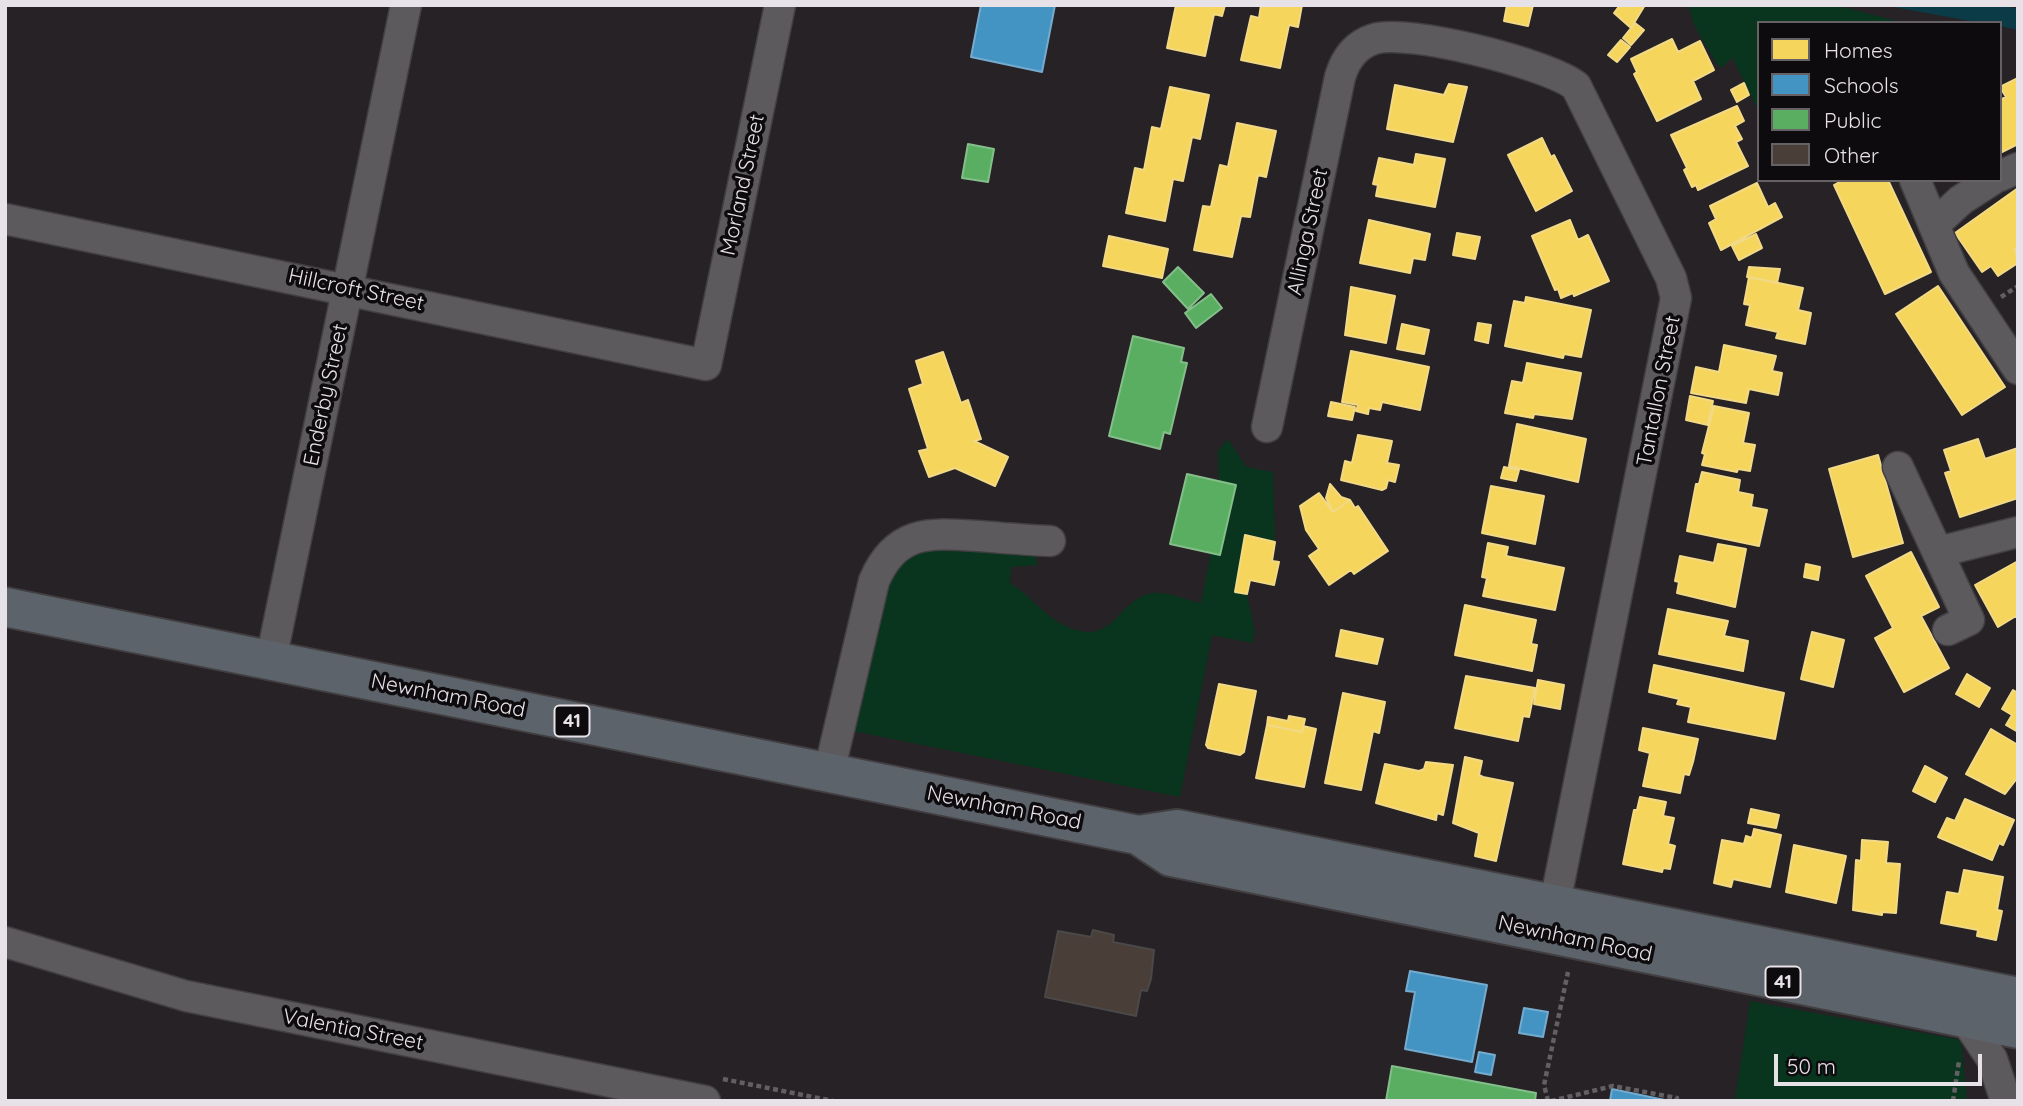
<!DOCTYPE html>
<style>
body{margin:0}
#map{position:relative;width:2023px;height:1106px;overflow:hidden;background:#262226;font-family:Quicksand,sans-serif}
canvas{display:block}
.frame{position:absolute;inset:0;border:7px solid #e7e2e7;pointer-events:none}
.legend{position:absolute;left:1757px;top:21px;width:245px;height:161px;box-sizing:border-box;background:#0e0b0e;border:2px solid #656165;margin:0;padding:9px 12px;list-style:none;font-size:21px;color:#e7e2e7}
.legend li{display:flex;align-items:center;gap:14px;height:35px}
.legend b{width:35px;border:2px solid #656165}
.scale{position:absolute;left:1774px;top:1054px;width:208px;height:32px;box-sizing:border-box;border:4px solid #e7e2e7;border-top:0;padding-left:9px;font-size:21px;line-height:24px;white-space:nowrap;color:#e7e2e7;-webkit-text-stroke:5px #0e0b0e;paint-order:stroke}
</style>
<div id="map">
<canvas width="2023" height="1106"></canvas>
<div class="frame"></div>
<ul class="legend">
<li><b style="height:19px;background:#f6d55c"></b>Homes</li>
<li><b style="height:19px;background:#4393c3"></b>Schools</li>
<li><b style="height:19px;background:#5aae61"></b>Public</li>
<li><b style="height:19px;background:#4a3e38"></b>Other</li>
</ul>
<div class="scale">50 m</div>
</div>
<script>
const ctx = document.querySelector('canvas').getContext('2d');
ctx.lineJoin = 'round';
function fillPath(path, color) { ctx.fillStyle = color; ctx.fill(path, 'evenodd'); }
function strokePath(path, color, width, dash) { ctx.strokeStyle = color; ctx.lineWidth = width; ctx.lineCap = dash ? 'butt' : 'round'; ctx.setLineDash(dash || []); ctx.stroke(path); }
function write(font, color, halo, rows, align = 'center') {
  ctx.font = font + ' Quicksand,sans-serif'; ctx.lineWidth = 7; ctx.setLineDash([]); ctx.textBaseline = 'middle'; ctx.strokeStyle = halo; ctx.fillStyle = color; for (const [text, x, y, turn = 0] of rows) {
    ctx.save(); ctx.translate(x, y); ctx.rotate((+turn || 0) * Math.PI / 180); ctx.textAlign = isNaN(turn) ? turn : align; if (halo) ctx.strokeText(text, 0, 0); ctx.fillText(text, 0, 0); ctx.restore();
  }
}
fillPath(new Path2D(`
 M1688,5H1836L1904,23H1759V112L1732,57L1722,68L1717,65L1695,27Z
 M1228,439L1246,467L1273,472L1275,542L1245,535L1235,592L1247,594L1255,632L1252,643L1212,635L1180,797L853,731L893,573C925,532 990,552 1035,555L1038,565L1011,567L1010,583C1033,597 1045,618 1070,628C1112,645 1116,604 1148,594C1161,589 1187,600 1201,603L1211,553L1220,555L1236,486L1219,481L1218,451Z
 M1750,1001L1961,1040L1967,1101H1735Z`), '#09341e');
fillPath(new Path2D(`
 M1883,5H2000L2018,9V30L2000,26V23H1981Z`), '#0b3b47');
const homes = new Path2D(`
 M1176,5H1225L1222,16L1214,14L1205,56L1167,48Z
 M1261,5H1302L1298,27L1289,25L1280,68L1241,60L1251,16L1259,18Z
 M1507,5H1533L1528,26L1504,21Z
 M1620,5H1645L1631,28L1614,13Z
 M1635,23L1644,30L1631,45L1623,38Z
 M1672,39L1678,52L1700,41L1714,70L1693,81L1701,99L1657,121L1634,74L1637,72L1631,59Z
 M1621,40L1630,47L1617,62L1608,55Z
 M2018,78V144L2000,153V100L2006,97L2000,87Z
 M1744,83L1749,95L1737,102L1731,90Z
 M1449,84L1467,87L1453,142L1387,129L1395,85L1444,95Z
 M1170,87L1209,95L1200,139L1192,137L1183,181L1173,179L1165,221L1126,213L1135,168L1144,170L1152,127L1161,129Z
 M1737,106L1744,121L1735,126L1742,139L1736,142L1748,166L1698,190L1696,185L1692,187L1684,170L1687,168L1671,135Z
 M1237,123L1276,131L1266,177L1258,175L1250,217L1241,216L1232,257L1194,250L1203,206L1211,207L1220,165L1228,167Z
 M1542,138L1551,157L1554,155L1572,191L1536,211L1508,155Z
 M1416,154L1445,159L1435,207L1376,196L1378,185L1373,184L1379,158L1414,165Z
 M1843,180H1888L1931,272L1885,294L1834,185Z
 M1757,183L1768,207L1775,203L1782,217L1721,250L1709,223L1716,219L1710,206Z
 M2018,188V247L2015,249L2018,263L1998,276L1991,266L1982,272L1955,233Z
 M1369,220L1430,234L1425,260L1413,258L1410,273L1360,263Z
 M1570,220L1578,240L1588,235L1609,281L1574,296L1573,293L1561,298L1558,289L1555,290L1532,236Z
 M1457,233L1480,237L1475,259L1453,255Z
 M1756,234L1762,248L1739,260L1732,246Z
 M1109,236L1168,249L1162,278L1103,266Z
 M1749,267L1780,269L1777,283L1747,277Z
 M1749,277L1803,288L1798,310L1811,313L1805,344L1776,338L1778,332L1746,325L1750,305L1744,304Z
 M1938,286L2005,387L1962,415L1896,314Z
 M1351,287L1395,296L1386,343L1345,335Z
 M1526,297L1591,310L1581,357L1564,354L1563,358L1505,346L1514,301L1525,303Z
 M1478,323L1491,325L1488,343L1475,340Z
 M1402,324L1429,330L1424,354L1397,349Z
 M1724,345L1776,356L1772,371L1782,373L1778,395L1749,389L1746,403L1691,393L1696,367L1719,372Z
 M1351,351L1429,367L1420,410L1382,402L1380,410L1369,408L1368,414L1356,411L1358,405L1342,402Z
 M943,352L961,403L968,400L981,439L974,441L1008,457L995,486L955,468L929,477L919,451L928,449L909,389L923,384L916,361Z
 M1527,363L1581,373L1572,419L1534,414L1533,418L1505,413L1512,381L1523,383Z
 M1690,396L1713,401L1708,425L1686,420Z
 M1331,402L1355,407L1352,420L1328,416Z
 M1714,406L1749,413L1743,443L1755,445L1750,471L1738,469L1737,472L1702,465L1705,454L1702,453Z
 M1517,424L1586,439L1578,482L1509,466Z
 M1358,435L1392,441L1387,463L1399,465L1395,482L1388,480L1386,488L1382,490L1341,480L1345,461L1352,463Z
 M1978,439L1985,459L2018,448V498L1960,517L1945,473L1951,471L1944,450Z
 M1878,455L1903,543L1853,557L1829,469Z
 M1504,467L1519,470L1516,481L1501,478Z
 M1702,472L1740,480L1738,492L1753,495L1751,507L1767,510L1759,546L1687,531L1696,484H1699Z
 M1330,484L1341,497L1350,500L1333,512L1326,498Z
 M1491,486L1544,496L1535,544L1482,533Z
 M1319,493L1333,512L1350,500L1355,508L1358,506L1388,551L1354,574L1351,570L1329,585L1309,556L1319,549L1306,530L1300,506Z
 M1245,535L1275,542L1272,561L1279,562L1274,585L1250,580L1247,594L1235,592Z
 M1488,543L1508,547L1506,556L1564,568L1555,610L1483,596L1487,578L1482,577Z
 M1718,544L1746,549L1735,607L1677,593L1679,582L1675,581L1680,556L1714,563Z
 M1911,552L1939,607L1921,616L1949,668L1904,692L1875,638L1893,628L1866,576Z
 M2018,561V619L2016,616L1998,627L1975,585Z
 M1806,564L1820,567L1818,580L1804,577Z
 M1465,605L1536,620L1531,644L1537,645L1532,671L1455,655Z
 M1668,609L1728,621L1724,636L1748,641L1743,671L1659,654Z
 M1341,630L1383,639L1377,664L1336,656Z
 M1812,632L1844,640L1833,687L1801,679Z
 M1654,665L1784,693L1775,739L1688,722L1691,707L1677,704L1679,699L1649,692Z
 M1967,674L1990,688L1979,707L1956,694Z
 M1466,676L1535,688L1529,717L1523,716L1518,741L1455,728Z
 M1538,680L1564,685L1560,709L1534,704Z
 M1219,684L1256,691L1244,752L1240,755L1208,748L1206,745Z
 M2013,690L2018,693V732L2006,725L2012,715L2002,709Z
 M1343,693L1385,702L1379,733L1373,731L1361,790L1325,783Z
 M1289,716L1305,719L1302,732L1267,725L1268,717L1288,721Z
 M1267,725L1302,732L1303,726L1316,729L1304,787L1256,778Z
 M1643,728L1698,739L1693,762L1689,775L1684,774L1680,793L1643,786L1650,753L1639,750Z
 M1991,729L2018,745V777L2005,794L1966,774Z
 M1465,757L1482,761L1479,775L1483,777L1513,783L1496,861L1475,856L1479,833L1453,823Z
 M1426,762L1453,765L1443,815L1437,813L1436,820L1376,803L1385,764L1419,771L1424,769Z
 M1925,766L1947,778L1935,802L1913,791Z
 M1640,797L1666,802L1663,816L1674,818L1668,844L1675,846L1670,869L1663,868L1662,872L1623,864L1634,810H1637Z
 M1965,799L2014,820L2003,845L1999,843L1992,860L1938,837L1947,818L1955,821Z
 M1751,809L1779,815L1776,828L1748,823Z
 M1754,829L1781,835L1770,887L1733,879L1731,887L1714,883L1722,840L1744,844L1746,836L1752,838Z
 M1862,840L1888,842L1886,863L1900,864L1896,913L1882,912V915L1853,910L1856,860L1861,861Z
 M1794,845L1846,856L1836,903L1786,892Z
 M1964,870L2003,877L1997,910L2002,911L1996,940L1977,936L1978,930L1941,923L1947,892L1959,894Z`);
fillPath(homes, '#f6d55c');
strokePath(homes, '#f2d986', 2);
const schools = new Path2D(`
 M981,5H1055L1042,72L971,57Z
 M1410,971L1487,985L1472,1062L1405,1049L1415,992L1406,991Z
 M1524,1008L1548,1012L1543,1037L1519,1033Z
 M1479,1052L1495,1055L1491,1075L1475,1072Z
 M1612,1089L1655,1098L1670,1101H1610Z`);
fillPath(schools, '#4393c3');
strokePath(schools, '#74abce', 2);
const public = new Path2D(`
 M968,144L994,149L988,182L962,178Z
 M1178,267L1204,293L1188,309L1163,282Z
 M1211,294L1222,308L1196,328L1185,313Z
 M1133,336L1184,348L1181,362L1187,363L1170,434L1164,432L1160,449L1109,436Z
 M1187,474L1236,485L1220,555L1170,544Z
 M1392,1066L1536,1093L1535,1101H1386Z`);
fillPath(public, '#5aae61');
strokePath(public, '#84be89', 2);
const building = new Path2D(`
 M1093,930L1114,935L1113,942L1154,950L1151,979L1147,991L1141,990L1136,1016L1045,997L1058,931L1091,937Z`);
fillPath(building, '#4a3e38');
strokePath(building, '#4b4848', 2);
const minor = new Path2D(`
 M2000,176L2018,168
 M1915,180L1954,273L2018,369
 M5,219L706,365L780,5
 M1934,225L1961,200L1992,180
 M1267,427L1340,77C1345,60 1355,45 1374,39C1407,28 1548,64 1576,86L1671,278L1676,298L1551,923
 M1898,467L1969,620L1948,630
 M1938,552L2018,532
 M271,660L406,5
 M829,772L874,581C896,529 930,533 979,536C1003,538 1026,540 1050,541
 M5,942L186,996L705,1101
 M1965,1019L1992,1059L2006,1101`);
const major = new Path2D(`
 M5,607L1138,835L1177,829L2018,997
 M1138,835L1171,857L2018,1029`);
strokePath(minor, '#423f42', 33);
strokePath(major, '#423f42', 42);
strokePath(new Path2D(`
 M2001,297L2018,286
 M723,1079L833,1101
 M1548,1101L1544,1085L1568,972
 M1551,1101L1613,1086L1677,1098L1676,1101
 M1953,1101L1959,1061`), '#626062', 4.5, [5, 3.5]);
strokePath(minor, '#5d5a5d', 30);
strokePath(major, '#5d636a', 38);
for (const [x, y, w] of [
 [572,721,35],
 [1783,982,35]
]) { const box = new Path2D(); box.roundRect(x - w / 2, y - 15.5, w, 31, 5); ctx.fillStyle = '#0e0b0e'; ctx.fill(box); strokePath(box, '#e7e2e7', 2); }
write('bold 19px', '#e7e2e7', null, [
 ["41",572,721],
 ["41",1783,982]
]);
write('21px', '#e7e2e7', '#0e0b0e', [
 ["Morland Street",743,185,-78],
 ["Allinga Street",1308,232,-78],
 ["Hillcroft Street",356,290,12],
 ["Tantallon Street",1659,391,-79],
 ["Enderby Street",326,395,-78],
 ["Newnham Road",448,696,11],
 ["Newnham Road",1004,808,11],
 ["Newnham Road",1575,939,12],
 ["Valentia Street",353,1030,11]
]);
</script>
